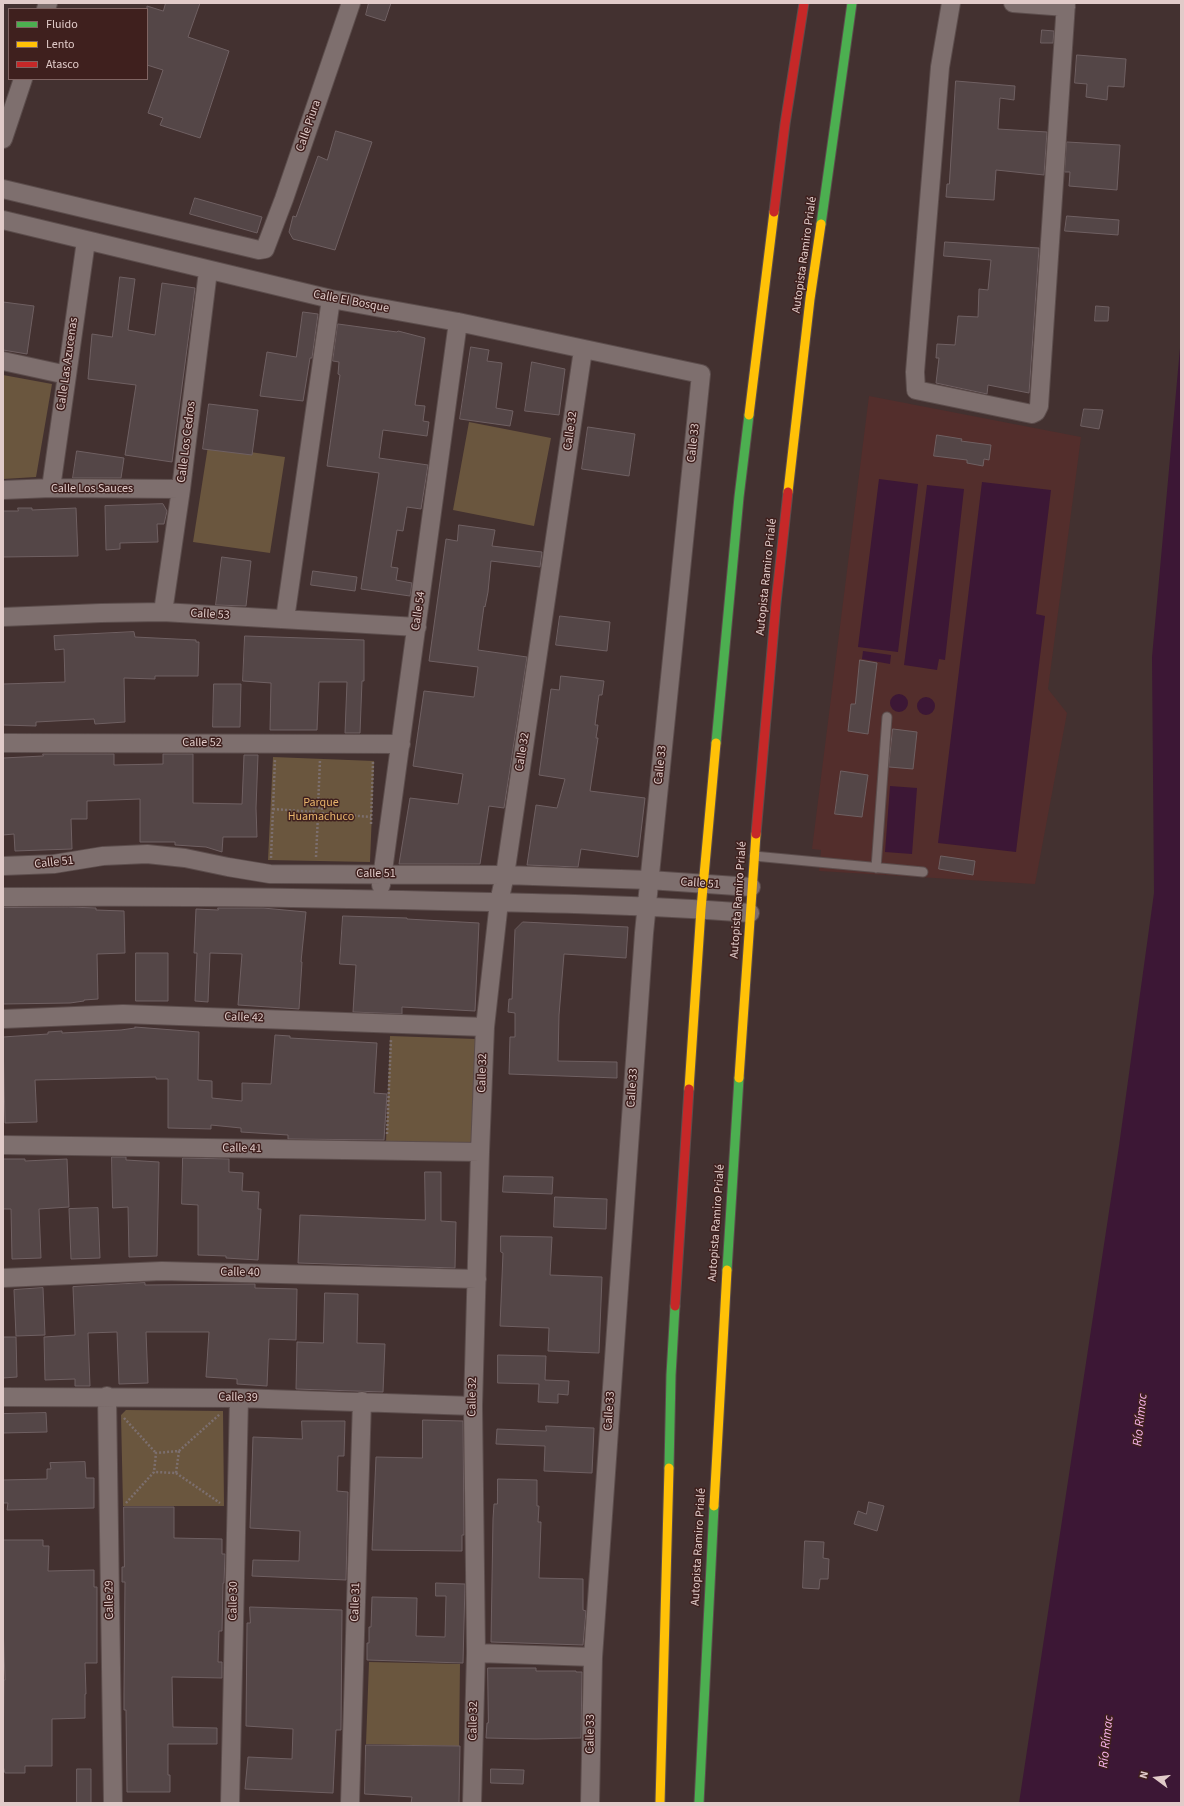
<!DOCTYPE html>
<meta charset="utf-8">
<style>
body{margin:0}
#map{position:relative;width:1184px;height:1806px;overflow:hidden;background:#433130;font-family:"Source Sans 3",sans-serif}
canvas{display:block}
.frame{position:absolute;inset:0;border:4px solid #e1cbc9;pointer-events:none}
.legend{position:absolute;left:8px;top:8px;width:140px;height:72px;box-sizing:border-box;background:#3f201e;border:1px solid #806462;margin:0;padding:5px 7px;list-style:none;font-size:12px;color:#e1cbc9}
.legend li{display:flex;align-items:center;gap:8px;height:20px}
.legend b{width:20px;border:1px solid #806462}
.north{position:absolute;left:1136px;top:1758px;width:40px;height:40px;-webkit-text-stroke:3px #3f201e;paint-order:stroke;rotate:285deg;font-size:11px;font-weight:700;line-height:16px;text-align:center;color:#e1cbc9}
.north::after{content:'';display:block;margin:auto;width:14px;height:18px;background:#e1cbc9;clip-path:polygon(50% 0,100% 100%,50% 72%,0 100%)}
</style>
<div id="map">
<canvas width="1184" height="1806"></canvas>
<div class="frame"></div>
<ul class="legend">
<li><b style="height:5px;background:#4caf50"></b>Fluido</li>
<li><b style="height:5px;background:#ffc107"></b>Lento</li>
<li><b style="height:5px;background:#c62828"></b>Atasco</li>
</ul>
<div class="north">N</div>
</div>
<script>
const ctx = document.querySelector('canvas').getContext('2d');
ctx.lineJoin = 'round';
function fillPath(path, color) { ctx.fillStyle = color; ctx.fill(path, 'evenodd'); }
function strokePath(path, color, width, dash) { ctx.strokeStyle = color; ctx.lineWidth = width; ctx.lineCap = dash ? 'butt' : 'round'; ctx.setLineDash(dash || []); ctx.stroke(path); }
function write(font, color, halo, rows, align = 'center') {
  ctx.font = font + ' "Source Sans 3",sans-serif'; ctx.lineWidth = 3; ctx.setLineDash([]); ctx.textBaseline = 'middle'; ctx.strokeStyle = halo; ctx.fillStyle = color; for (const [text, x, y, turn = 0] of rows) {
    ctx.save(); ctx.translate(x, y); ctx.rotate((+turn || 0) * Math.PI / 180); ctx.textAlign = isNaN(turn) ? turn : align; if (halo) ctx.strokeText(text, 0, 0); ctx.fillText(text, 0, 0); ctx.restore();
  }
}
fillPath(new Path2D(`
 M869,396L1081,437L1048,689L1067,713L1035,884L819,871L821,850L812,849Z`), '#532e2c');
fillPath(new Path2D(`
 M3,375L52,384L36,477L3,479Z
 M469,422L551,438L534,526L453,510Z
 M208,446L285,457L270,553L193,542Z
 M273,757L374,761L370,862L268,860Z
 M390,1036L476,1039L472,1146L386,1143Z
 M126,1410L223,1411L224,1506H123L121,1415Z
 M369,1662L460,1664L459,1746L366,1744Z`), '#6a563e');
fillPath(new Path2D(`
 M1181,337V1803H1019L1119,1146L1154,893L1152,657Z
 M879,479L918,484L898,652L858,647Z
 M982,482L1051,490L1036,614L1045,616L1016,852L938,843Z
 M927,485L964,489L945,660L939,659L937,670L904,665Z
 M863,651L891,655L890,664L862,659Z
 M890 703a9 9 0 1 1 18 0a9 9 0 1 1-18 0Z
 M917 706a9 9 0 1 1 18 0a9 9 0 1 1-18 0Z
 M890,786L917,788L912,854L885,852Z`), '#3c1735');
const building = new Path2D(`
 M166,3H200L188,37L229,51L200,138L160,125L163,118L148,113L163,70L147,65V6L163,11Z
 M369,3H391L385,21L366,15Z
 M1042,30L1054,31L1053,43H1041Z
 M1077,55L1126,59L1124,87L1108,86L1107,100L1086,97L1087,84L1075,83Z
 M956,81L1015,86L1014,100L1000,98L998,129L1047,132L1044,175L996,170L994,200L946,197L947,184H949Z
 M336,131L372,142L335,250L293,239L289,232L293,216L296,217L318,156L327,160Z
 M1067,142L1120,145L1117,190L1069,186L1070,172H1065Z
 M195,198L262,217L257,233L190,214Z
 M1067,216L1119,220L1118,235L1065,231Z
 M945,242L1039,248L1029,393L988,385L987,394L936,383L939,358H936L937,344L955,345L958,316L978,317L979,289L988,290L991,260L944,256Z
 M120,277L135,279L128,330L155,335L162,283L195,288L172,462L125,455L136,385L88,379L92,334L112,337Z
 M3,302L34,306L27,354L3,350Z
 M1096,306L1109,307L1108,321H1095Z
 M303,312L318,314L312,358H310L303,401L260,396L267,352L296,357Z
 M338,324L397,332L398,331L425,338L415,405L425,406L423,421L429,422L427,436L383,430L379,458L428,465L421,509L407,507L403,531L397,530L391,567L398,568L396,580L412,583L410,596L361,589L379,473L327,466L340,375L338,374L339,362L333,361Z
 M471,347L489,350L487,361L502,363L496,408L513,411L510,426L460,419Z
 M532,362L565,369L559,415L525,411Z
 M209,404L258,410L252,455L203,449Z
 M1084,409L1103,410L1099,429L1081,426Z
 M588,427L635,434L629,476L582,469Z
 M937,435L962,439L961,441L991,445L989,460L984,459L983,466L967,463V460L934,456Z
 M77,451L124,458L121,478H73Z
 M163,504L167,511L164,524H157L158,542L120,543V549L106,550L105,506Z
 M18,508H32V510L76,508L78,556L3,557V511H18Z
 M459,525L495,530L492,546L542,552L540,567L491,561L488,592L485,607L484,606L478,650L527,657L504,808L489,806L480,864H399L410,798L458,804L463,774L413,766L424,691L474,697L478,667L429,661L446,539L457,541Z
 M222,557L251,561L246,606L216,605Z
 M313,571L357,577L355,591L311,585Z
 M560,616L610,622L607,651L556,645Z
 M134,632L135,637L196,640V642H199L198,676H155V679L124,678L125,722L95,724L94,719L36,722V726L3,725V684L65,682L64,649L55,650L54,636Z
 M245,636L364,640V681H362L360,733H345L347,682H319L317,730H270L271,683L243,681Z
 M860,660L877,663L868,734L848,731L851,704H855Z
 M561,676L604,681L602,695H599L595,725H598L596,738H598L590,791L645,798L638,857L581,849L578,867L527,865L536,805L557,808L565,779L539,775L551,689L559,690Z
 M214,684H241L240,727H213Z
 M893,729L917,732L913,769L889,767Z
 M43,754H114V765L163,764V754H193V803L242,804L244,755H258L256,808L257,837H223L222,852L206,847L175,845V842H140V799L87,801V819H71L72,849L15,851L14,834L3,835V758L43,756Z
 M841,771L868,775L862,817L835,814Z
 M941,856L975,861L973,875L939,869Z
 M69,907L96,908V910L124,911L125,953L97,954L98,999L84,1000V1001L70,1003L3,1004V908Z
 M218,908H263L306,912L301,962H302L299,1009L238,1005L242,954L210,953L208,1002L195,1001L197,953H194L196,909L218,910Z
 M343,916L407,918V919L479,923L475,1011L402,1007V1014L353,1012L356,965L340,964Z
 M523,922L628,927L626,958L564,954L559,1015L558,1061L617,1062V1078L509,1074L510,1037H515V1013L508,1012L509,999H512L515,930Z
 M136,953H168V1001H136Z
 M135,1027L199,1032L198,1080L212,1081V1098L242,1101V1083L271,1084L275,1035L290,1036V1038L377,1043L374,1093L387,1094L384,1140L288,1139V1135L241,1132V1128L211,1125V1129L168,1128V1079H156V1077L35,1080L37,1122L5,1123L3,1037L48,1034V1032L62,1031V1033L121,1030L135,1028Z
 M112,1157H126V1160L159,1162L157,1256L129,1257L128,1207L113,1208Z
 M183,1158L229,1159V1172L243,1173L242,1191L259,1192L258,1209H261L258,1260L226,1258V1256L198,1255V1205L182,1204Z
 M3,1159H25V1161L67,1159L69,1207L39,1209L41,1258L12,1259L11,1209H3Z
 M425,1172H441V1221L456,1222L455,1268L298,1263L300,1215L425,1220Z
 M504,1176L553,1177L552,1194L503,1192Z
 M555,1197L607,1199L606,1229L554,1227Z
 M98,1208L100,1258L71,1259L69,1209Z
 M501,1236L552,1237L550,1275L602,1277L599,1353L548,1351L549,1328L500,1326L503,1253L501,1252Z
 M145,1283V1285L255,1284V1288L297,1289L296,1340L269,1339L267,1386L237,1384V1379L206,1377L209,1332H146L148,1383L119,1384L117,1332L88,1333L90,1386H75V1379L45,1380L44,1337L75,1335L73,1287Z
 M43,1288L45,1335L16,1336L14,1290Z
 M325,1293L358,1294L357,1343L385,1344L383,1392L296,1389L297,1342L323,1343Z
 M3,1337H16L17,1377L3,1378Z
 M498,1355L546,1356L545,1380L569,1381L568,1395L558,1394V1403L538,1402L539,1384L498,1383Z
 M46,1413L47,1432L3,1433V1414Z
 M423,1420L463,1421L464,1535H462V1551L372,1550L376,1457L422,1458Z
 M302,1421H345L344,1456H338L337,1491L348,1492L346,1580L252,1576L253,1560L299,1561L300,1531L250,1528L253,1437L302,1439Z
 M546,1426L594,1428L592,1473L544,1471L545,1446L496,1444L497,1429L546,1431Z
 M85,1462L86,1478H94V1508L7,1510L8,1503H3V1480L47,1479V1469H51L50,1463Z
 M498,1479L537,1480V1506H539L538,1522H541L539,1578L583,1579V1610L586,1611L583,1645L491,1642L493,1519L494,1504H497Z
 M869,1502L884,1506L877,1531L854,1524L858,1511L866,1514Z
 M124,1507H174V1538L222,1539V1554H225L224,1583H223L222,1631H219L218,1662H222V1678L172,1677L173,1727L217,1728V1744H168V1775H170V1792H127L126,1710H124V1694L125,1582H122V1567H124Z
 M3,1540H43V1546H49L48,1571L94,1570V1587H97V1663H85L86,1694H85V1718L52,1719V1766H25V1773H5L3,1766L4,1680H5L3,1624Z
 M805,1541L824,1542L823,1558L829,1559L828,1579H820L819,1589L803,1588Z
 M436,1583L465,1584L463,1663L367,1660V1643H369V1627H371L372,1597L417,1598L416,1636L445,1637L446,1596H436Z
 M250,1607L342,1610L341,1730H336L333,1793L245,1789L248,1757L292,1759L293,1729L246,1726L247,1623H250Z
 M488,1668H536V1671H576V1672H582L581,1738L536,1739L486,1738L487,1723H488Z
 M366,1745L460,1746L459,1803H411L412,1797L365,1794Z
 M77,1769H91V1803H77Z
 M491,1769L524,1770L523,1784L491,1783Z`);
fillPath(building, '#544647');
strokePath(building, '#6f6062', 1);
const lane = new Path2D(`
 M754,856L923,872
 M876,868L887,717`);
const street = new Path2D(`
 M951,3L940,67L915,372L916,390L1032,414L1036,412L1039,406L1066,3
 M1013,3L1066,7
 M46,9L48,3
 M3,139L23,79
 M3,189L259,250L265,249L284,199L351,3
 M3,220L331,299L458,322L701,374L644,933L593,1657L590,1803
 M3,361L67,375
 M51,488L86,241
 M3,490L51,488L181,489
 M163,612L181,489L208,271
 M3,617L101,613L163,612L417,627
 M285,619L331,299
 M3,743L401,744
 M3,866L54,864L103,856L147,854L185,858L228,867L270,874L505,875L649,880L751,887
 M381,885L458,322
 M3,897C149,896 296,897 442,901C545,903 647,905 750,913
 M3,1019L123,1014L485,1027
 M3,1145L480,1152
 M3,1278L162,1271L477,1279
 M107,1396L113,1803
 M3,1397L239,1398L473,1406
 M476,1653L593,1657
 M230,1803L239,1398
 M350,1803L362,1401
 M472,1803L476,1653L473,1406L480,1152L485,1027L499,902L505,875L583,350`);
const fast = new Path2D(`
 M821,224L852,3
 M716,743L739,497L749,415
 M727,1270L739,1078
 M669,1468L671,1375L675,1306
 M699,1803L714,1506`);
const slow = new Path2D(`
 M749,415L774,212
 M788,492L810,299L821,224
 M739,1078L756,834
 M689,1089L701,909L716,743
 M714,1506L727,1270
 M660,1803L669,1468`);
const jam = new Path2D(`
 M774,212L785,124L804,3
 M756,834L776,603L788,492
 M675,1306L689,1089`);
strokePath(lane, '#5c4d4c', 11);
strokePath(street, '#5c4d4c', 20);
strokePath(fast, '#5c4d4c', 11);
strokePath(slow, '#5c4d4c', 11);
strokePath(jam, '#5c4d4c', 11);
strokePath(new Path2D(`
 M314,807L322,808V816L313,815Z
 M318,807L320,760
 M273,809L314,812
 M322,813L371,817
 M371,824L373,762H371
 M316,857L318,815
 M271,858L275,759
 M387,1134L391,1039
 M124,1418L156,1453
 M179,1451L220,1414
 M176,1473L220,1503
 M126,1503L154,1472L156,1453L179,1451L176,1473L154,1472`), '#7c6f6e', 2.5, [2, 2]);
strokePath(lane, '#7e6f6e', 9);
strokePath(street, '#7e6f6e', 18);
strokePath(fast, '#4caf50', 9);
strokePath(slow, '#ffc107', 9);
strokePath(jam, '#c62828', 9);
write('12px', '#e1cbc9', '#3f201e', [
 ["Calle Piura",309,126,-71],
 ["Autopista Ramiro Prialé",805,255,-82],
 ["Calle El Bosque",351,302,11],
 ["Calle Las Azucenas",68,364,-82],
 ["Calle 32",571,431,-82],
 ["Calle Los Cedros",187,442,-83],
 ["Calle 33",694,443,-84],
 ["Calle Los Sauces",92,489],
 ["Autopista Ramiro Prialé",767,577,-84],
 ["Calle 54",419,611,-82],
 ["Calle 53",210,615,3],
 ["Calle 52",202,743],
 ["Calle 32",523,752,-81],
 ["Calle 33",661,765,-84],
 ["Calle 51",54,863,-6],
 ["Calle 51",376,874],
 ["Calle 51",700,884,4],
 ["Autopista Ramiro Prialé",739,900,-86],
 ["Calle 42",244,1018,2],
 ["Calle 32",483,1073,-88],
 ["Calle 33",633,1088,-86],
 ["Calle 41",242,1149,1],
 ["Autopista Ramiro Prialé",717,1223,-86],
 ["Calle 40",240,1273,1],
 ["Calle 32",473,1397,-89],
 ["Calle 39",238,1398,1],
 ["Calle 33",610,1411,-86],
 ["Autopista Ramiro Prialé",699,1547,-87],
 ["Calle 29",110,1600,-91],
 ["Calle 30",234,1601,-89],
 ["Calle 31",356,1602,-88],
 ["Calle 32",474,1721,-89],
 ["Calle 33",591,1734,-89]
]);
write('12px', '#e7b46c', '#3f201e', [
 ["Parque",321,803],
 ["Huamachuco",321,817]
]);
write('italic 13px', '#fab4ec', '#3f201e', [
 ["Río Rímac",1141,1420,-84],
 ["Río Rímac",1107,1742,-84]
]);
</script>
